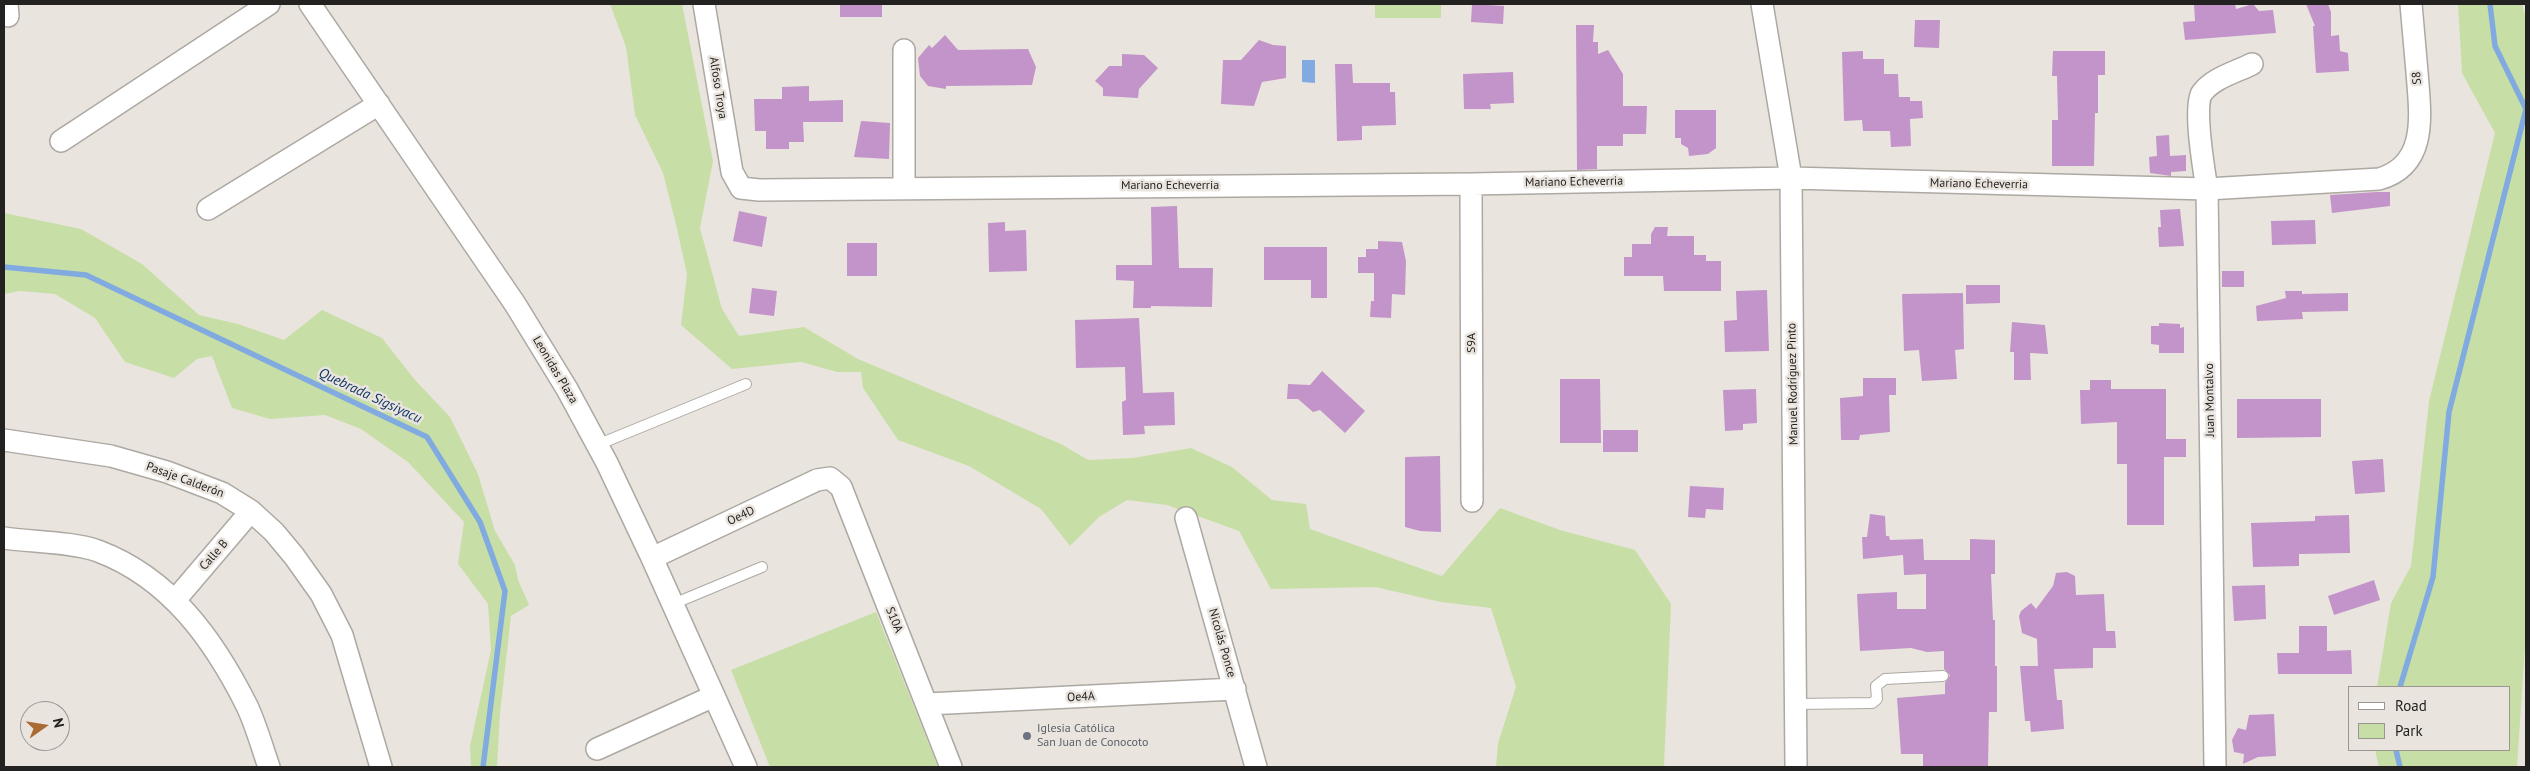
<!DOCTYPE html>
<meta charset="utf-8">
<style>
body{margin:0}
#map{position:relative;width:2530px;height:771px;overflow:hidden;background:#eae4de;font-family:"PT Sans",sans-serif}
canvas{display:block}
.frame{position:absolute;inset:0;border:5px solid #242220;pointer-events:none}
.legend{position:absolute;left:2348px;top:686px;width:162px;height:65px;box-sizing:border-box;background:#eae4de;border:1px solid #9b9692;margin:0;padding:6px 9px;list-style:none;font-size:15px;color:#242220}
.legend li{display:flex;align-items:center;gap:10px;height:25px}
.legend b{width:25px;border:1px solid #9b9692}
.north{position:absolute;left:20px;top:701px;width:50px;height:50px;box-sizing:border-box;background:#eae4de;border:1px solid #9b9692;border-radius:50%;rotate:77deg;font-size:14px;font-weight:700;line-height:20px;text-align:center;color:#242220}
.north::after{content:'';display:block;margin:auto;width:18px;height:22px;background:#aa6a33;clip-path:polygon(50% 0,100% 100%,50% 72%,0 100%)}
</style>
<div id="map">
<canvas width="2530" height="771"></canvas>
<div class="frame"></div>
<ul class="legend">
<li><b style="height:6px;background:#fff"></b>Road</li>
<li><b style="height:14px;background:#c7dfa6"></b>Park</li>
</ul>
<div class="north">N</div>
</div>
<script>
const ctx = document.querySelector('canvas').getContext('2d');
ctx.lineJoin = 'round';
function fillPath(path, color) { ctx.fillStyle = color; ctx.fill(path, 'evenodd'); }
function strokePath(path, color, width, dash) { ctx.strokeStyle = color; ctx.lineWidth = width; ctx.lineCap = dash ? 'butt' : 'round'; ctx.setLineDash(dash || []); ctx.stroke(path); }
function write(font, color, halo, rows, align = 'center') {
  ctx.font = font + ' "PT Sans",sans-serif'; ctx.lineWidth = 5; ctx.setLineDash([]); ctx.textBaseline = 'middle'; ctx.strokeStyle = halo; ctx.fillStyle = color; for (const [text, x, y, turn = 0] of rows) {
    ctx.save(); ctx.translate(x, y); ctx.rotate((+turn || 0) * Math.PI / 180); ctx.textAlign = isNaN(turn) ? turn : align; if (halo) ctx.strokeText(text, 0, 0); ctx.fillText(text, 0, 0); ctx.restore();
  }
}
fillPath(new Path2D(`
 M610,4H682L713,161L700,228L722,309L739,336L804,327L858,359L1061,444L1088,460L1133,458L1191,448L1232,467L1272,500L1306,504L1310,529L1442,576L1500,508L1560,530L1635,550L1671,604L1664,767H1496L1498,743L1516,687L1491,608L1441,602L1375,587L1271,589L1239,531L1167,505L1127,500L1099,517L1070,546L1041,509L969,466L898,440L863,388L861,372H837L801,362L732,369L681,325L687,274L675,220L663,173L635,115L626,47Z
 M1375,4H1441V18H1375Z
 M2458,4H2522L2526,18V632L2517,767H2379L2375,750H2509V687H2377L2391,603L2411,566L2429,401L2495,133L2462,73Z
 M4,213L81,229L142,264L199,315L238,324L284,340L322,310L382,338L415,380L450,417L478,474L495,531L515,565L518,580L529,605L511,616L500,713L497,767H471L470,746L491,650L488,604L458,564L464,522L408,462L361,429L325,415L270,419L232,408L212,356L197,359L174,378L125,362L95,318L55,294L20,291L4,294Z
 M876,612L938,767H770L731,670Z`), '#c7dfa6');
fillPath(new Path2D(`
 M1302,60H1315V83L1302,82Z`), '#81aae0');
strokePath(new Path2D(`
 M4,267L86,275L427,437L480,522L505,591L483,767
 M2400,687L2433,577L2449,412L2526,109L2495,46L2490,4
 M2396,750L2400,767`), '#81aae0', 5.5);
fillPath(new Path2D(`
 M840,4H882V17H840Z
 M1472,4L1504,6L1503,24L1471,22Z
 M2194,4H2235L2236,9L2253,4L2259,11L2273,10L2276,33L2185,40L2183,22L2195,21Z
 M2306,4H2328L2331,12V36L2339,35L2340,51L2348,53L2349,71L2316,73L2313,26H2315Z
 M1915,20H1940L1939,48L1914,47Z
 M1576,25H1594L1593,42H1598V54L1608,50L1623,74V106H1647L1646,134H1623V146H1597V169L1577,170Z
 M945,35L958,50L1028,49L1036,67L1032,85L946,86V89L928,86L920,76L918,58L929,45L932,48Z
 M1259,40L1273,45L1286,46V78L1262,82L1254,106L1221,104L1223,60H1241Z
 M1863,51V59H1884V74H1898L1899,97H1910V101H1922L1923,118L1910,119L1911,146L1891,147L1890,131H1863L1862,120L1844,121L1842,52Z
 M2053,51H2105V75H2098V113H2095L2094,166H2052V120H2058L2057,76H2052Z
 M1122,54L1144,55L1158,68L1139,89L1138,98L1103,96V88L1095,81L1109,66H1122Z
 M1335,64H1352L1353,83H1390V92H1395L1396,125L1362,126V140L1337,141Z
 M1513,72L1514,103L1490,104L1491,109H1464L1463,74Z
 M809,86V101L843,100V122H803L804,142H789V149H766V131H755L754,99H782V87Z
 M1675,110H1716V148L1708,154L1689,156L1688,148L1681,144V138H1675Z
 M861,121L890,123L889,159L854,157Z
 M2169,135L2170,156L2186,155V171L2171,172V176L2150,173L2149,157L2157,156L2156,136Z
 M2377,192H2390V206L2332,213L2330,195Z
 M1177,206L1179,268H1213L1212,307L1151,306V308H1133L1134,281L1116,280V265H1152L1151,207Z
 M2180,209L2184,246L2159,247L2158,227H2161L2160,210Z
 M739,211L767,217L762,247L733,241Z
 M2315,220L2316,244L2272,245L2271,221Z
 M1005,222V231L1026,230L1027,271L989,272L988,223Z
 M1655,227H1668L1667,236H1694V255H1706V261H1721V291H1664L1663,276H1624V257H1632V244H1651V234Z
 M1378,241L1402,242L1406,261L1405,295L1392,294L1391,318L1370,317L1371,301H1374V273H1358V257H1366V249H1378Z
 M847,243H877V276H847Z
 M1264,247H1327V298H1311V280H1264Z
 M2222,271H2244V287H2222Z
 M1966,285H2000V303L1966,304Z
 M752,288L777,291L774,316L749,313Z
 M1767,290L1769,351L1725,352L1724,321L1737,320L1736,291Z
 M2285,291H2302V294L2348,293V311L2302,312L2303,319L2257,321L2256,306L2286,298Z
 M1963,293L1964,349L1955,350L1957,379L1922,381L1919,350L1904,351L1902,294Z
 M1139,318L1143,393L1174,392L1175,425L1144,426L1145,434L1123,435L1122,402L1126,400L1125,367L1076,368L1075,320Z
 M2012,322L2045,325L2048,354L2030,353L2031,380H2014V352H2010Z
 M2159,323L2180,324V328L2184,327V353H2159V345L2151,344V326H2159Z
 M1322,371L1365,411L1345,433L1320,410L1313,412L1298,399H1287L1288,384L1310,385Z
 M1863,378H1896V395H1889L1890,432L1860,435L1859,440H1841L1840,398L1863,396Z
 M1560,379H1600L1601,443H1560Z
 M2090,380H2111V389H2166V439H2186V457H2164V525H2127V464H2117V422L2081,424L2080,390H2090Z
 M1756,389L1757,423L1743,424V430L1725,431L1723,390Z
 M2237,399H2321V437L2237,438Z
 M1603,430H1638V452H1603Z
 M1440,456L1441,532L1420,531L1405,527V457Z
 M2383,459L2385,492L2355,494L2352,461Z
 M1690,486L1724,488L1723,510L1706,509L1705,518L1688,517Z
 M1870,514L1885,516L1886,536H1889L1890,540L1923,539L1924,560H1970V539L1995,540V574H1991L1993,620H1995V666H1997V712H1989L1988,767H1923V754H1901L1897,698L1945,694V683L1950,675L1944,669V651L1927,652L1911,648L1860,651L1857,594L1897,592V609H1926V574L1904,575L1903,555L1863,559L1862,537H1867Z
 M2349,515L2350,553L2299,554V566L2253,567L2251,523L2315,521V516Z
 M2067,572L2075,576L2076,595L2104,594L2106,631H2115L2116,648H2093V668L2054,669L2057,700H2062L2064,729L2031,732L2030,721H2025L2020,666H2038L2037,639L2022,633L2019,616L2021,611L2031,603L2036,609L2053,586L2056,573Z
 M2374,580L2380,600L2334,615L2328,596Z
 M2265,585L2266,619L2234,621L2232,586Z
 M2299,626H2327V651L2351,650L2352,674H2278L2277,653H2299Z
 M2274,714L2276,756L2258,757L2243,764L2244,754L2234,752L2232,740L2238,728L2246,730L2249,715Z`), '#c294c9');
const lane = new Path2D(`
 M597,445L746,384
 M673,604L762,567
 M1796,704L1872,703L1877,699L1876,686L1885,679L1943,676`);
const street = new Path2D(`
 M7,4L8,16
 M310,4L515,304L567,389L607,463L652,558L746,767
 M704,4L732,172L741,188L759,190L1471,184L1791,178L2207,189L2379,179C2429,165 2420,113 2417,72C2415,49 2413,27 2411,4
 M1762,4L1791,178L1796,767
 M61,141L269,4
 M1471,184L1472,501
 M904,189V50
 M208,209L379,104
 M4,440L111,456L167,472L222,493L251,511L274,532L294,556L321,594L342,635L381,767
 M1186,518L1256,767
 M4,538C31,542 74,542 98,551C170,578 214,640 247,706C256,725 262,747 269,767
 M652,558L817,480L830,478L841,487L951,767
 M176,599L251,511
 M927,704L1235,689
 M597,749L714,696
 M2215,767L2207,189C2204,171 2193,105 2202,93C2213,78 2236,72 2252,64`);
strokePath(lane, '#ada8a2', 12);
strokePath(street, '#ada8a2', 24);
strokePath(lane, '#fff', 10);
strokePath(street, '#fff', 21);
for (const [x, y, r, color] of [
 [1027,736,5,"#6b7280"]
]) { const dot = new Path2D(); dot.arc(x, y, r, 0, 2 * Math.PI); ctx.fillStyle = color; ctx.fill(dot); strokePath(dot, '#eae4de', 2); }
write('12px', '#242220', '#eae4de', [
 ["S8",2417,78,-95],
 ["Alfoso Troya",718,88,81],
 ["Mariano Echeverria",1574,182,-1],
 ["Mariano Echeverria",1979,184,1],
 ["Mariano Echeverria",1170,186],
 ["S9A",1472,343,-90],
 ["Leonidas Plaza",555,370,59],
 ["Manuel Rodríguez Pinto",1793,384,-91],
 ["Juan Montalvo",2210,400,-91],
 ["Pasaje Calderón",185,480,20],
 ["Oe4D",741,516,-25],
 ["Calle B",214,555,-49],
 ["S10A",894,620,68],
 ["Nicolás Ponce",1222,643,74],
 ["Oe4A",1081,697,-3]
]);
write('12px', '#5b616d', '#eae4de', [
 ["Iglesia Católica",1037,729],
 ["San Juan de Conocoto",1037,743]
], 'left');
write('italic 14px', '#0c3566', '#eae4de', [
 ["Quebrada Sigsiyacu",370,396,25]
]);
</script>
